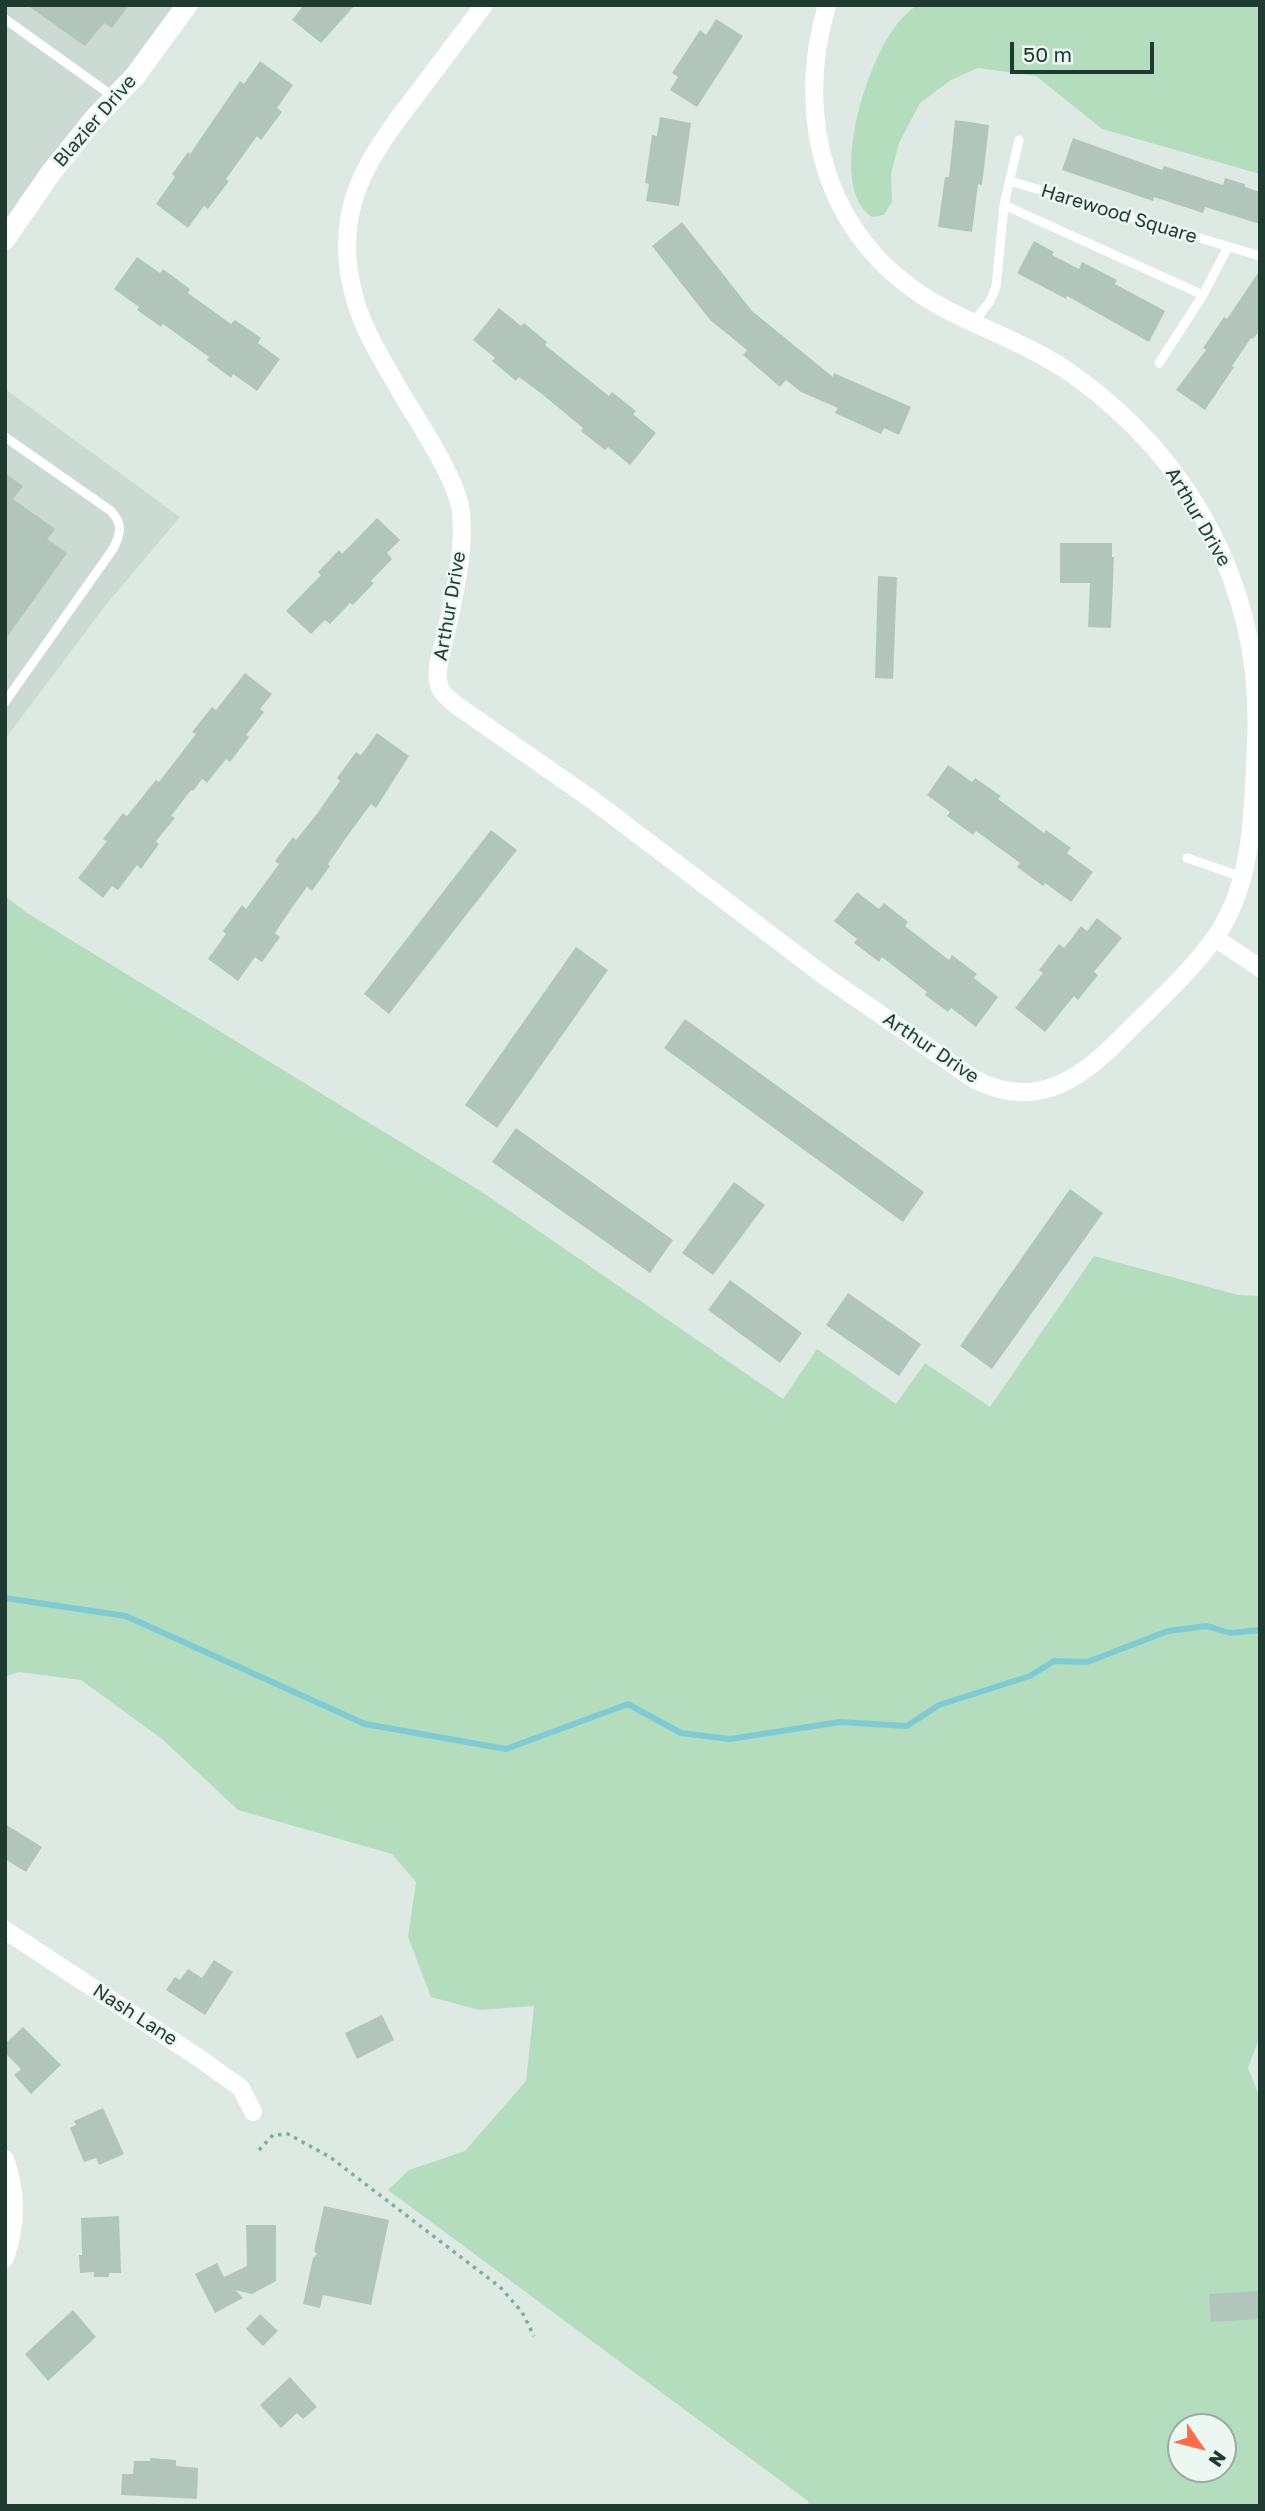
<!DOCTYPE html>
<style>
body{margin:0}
#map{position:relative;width:1265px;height:2511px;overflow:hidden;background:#ddeae3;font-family:"Golos Text",sans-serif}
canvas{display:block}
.frame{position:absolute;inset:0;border:7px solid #1e3a31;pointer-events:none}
.north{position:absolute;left:1167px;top:2413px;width:70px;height:70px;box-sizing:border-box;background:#edf7f1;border:2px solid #9aaba4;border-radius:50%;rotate:125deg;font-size:19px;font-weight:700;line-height:28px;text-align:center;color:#1e3a31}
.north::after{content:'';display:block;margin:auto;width:24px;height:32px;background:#fa6d4a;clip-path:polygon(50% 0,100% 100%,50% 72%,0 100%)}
.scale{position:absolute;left:1010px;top:42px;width:144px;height:32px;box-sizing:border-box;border:4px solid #1e3a31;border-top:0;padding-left:9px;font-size:21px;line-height:24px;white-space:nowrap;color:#1e3a31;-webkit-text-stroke:5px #edf7f1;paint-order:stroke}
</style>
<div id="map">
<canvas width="1265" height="2511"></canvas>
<div class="frame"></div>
<div class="north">N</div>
<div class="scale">50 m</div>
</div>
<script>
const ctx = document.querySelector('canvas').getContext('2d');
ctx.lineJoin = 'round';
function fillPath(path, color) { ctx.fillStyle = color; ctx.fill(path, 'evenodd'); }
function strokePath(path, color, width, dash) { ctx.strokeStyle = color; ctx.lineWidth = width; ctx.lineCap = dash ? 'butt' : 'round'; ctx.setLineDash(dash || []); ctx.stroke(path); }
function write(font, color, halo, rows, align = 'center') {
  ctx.font = font + ' "Golos Text",sans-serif'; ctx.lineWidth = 5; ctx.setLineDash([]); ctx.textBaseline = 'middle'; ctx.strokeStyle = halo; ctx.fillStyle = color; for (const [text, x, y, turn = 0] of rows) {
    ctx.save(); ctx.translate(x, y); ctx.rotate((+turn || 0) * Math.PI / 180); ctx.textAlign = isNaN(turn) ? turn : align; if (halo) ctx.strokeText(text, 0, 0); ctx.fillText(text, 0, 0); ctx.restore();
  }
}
fillPath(new Path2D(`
 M5,5H187L5,239Z
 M5,389L180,517L105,606L5,739Z`), '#cbdad2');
fillPath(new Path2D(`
 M917,5H1260V174L1102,129L1036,76L978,68L951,80L920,103L899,143L891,174L892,202L884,215L872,217C826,186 867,64 894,28C900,19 908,12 917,5Z
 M5,896L27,913L482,1192L783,1399L817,1349L896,1404L925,1363L990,1407L1094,1256L1238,1295L1260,1296V2036L1248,2068L1260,2098V2506H809L808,2501L785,2484L388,2190L409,2170L465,2151L526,2081L534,2006L479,2010L431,1997L408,1937L416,1882L392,1854L238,1810L162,1739L81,1680L19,1672L5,1677ZM1181,2427H1223V2469H1181Z`), '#b4ddbd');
strokePath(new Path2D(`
 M5,1598L126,1616L365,1724L506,1749L628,1704L681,1733L730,1739L840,1722L907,1726L939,1705L1030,1676L1054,1661L1087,1662L1168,1631L1207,1626L1230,1633L1260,1630`), '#80cbd3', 6);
fillPath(new Path2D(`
 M27,5H129L112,28L104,23L85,46Z
 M304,5H355L321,43L292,20Z
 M716,19L743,36L697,107L670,90L678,77L672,73L700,30L706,35Z
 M260,61L293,85L277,108L282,112L261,140L257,136L226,179L229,181L208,209L204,206L188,228L156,204L175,177L172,174L188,152L190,154L240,81L244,84Z
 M660,117L691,123L679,206L646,201L649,184L645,183L652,135L657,136Z
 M955,120L989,125L982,185L978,184L972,232L938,227L945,177H949Z
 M1073,138L1162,170L1164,166L1223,185L1225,178L1245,184V187L1260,192V224L1205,207L1203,213L1154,197L1153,201L1062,170Z
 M682,222L752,311L833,377L834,373L911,407L899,435L884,428L881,434L835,413L838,408L801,392L786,380L780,387L743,355L747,350L710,320L652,246Z
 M1034,241L1054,252L1052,255L1079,269L1082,262L1117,280L1115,284L1165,311L1149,342L1067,296L1066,299L1017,273Z
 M137,257L160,273L163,269L190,289L188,293L231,324L235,320L261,338L258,343L280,359L257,391L233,374L231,378L207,360L209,357L163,324L161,327L137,310L139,307L114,289Z
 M1260,270V330L1253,339L1251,338L1232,366L1234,367L1205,410L1176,390L1206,350L1203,348L1224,317L1227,319Z
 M499,308L521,326L524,323L547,342L545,345L609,396L612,392L636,411L633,414L656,433L630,465L608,447L605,450L581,431L583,428L542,394L519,377L516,381L492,361L495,358L473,340Z
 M5,473L23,486L13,499L55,529L47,539L67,553L5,640Z
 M377,518L400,540L387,553L392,559L371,581L374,583L353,605L350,603L330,624L325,620L311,634L286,611L321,575L318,572L339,550L342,554Z
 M1060,543H1112V557H1114L1111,628L1088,627L1090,583H1060Z
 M878,576L897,577L893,679L875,678Z
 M245,673L272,694L260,709L264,712L246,735L249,737L230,762L226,759L207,783L202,779L193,791L191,790L171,816L175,818L156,841L159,844L141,869L137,865L118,890L112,886L103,898L78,878L107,841L103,839L123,813L127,816L156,780L159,782L196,734L192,732L212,707L216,710Z
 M377,733L409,756L376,808L371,804L346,838L328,864L330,866L312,891L307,887L291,909L275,933L280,937L262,962L255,957L238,981L208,959L226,934L223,931L242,905L246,909L279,864L275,861L293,837L296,840L316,815L340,781L337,778L356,752L361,755Z
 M948,765L972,782L975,778L1001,796L998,799L1044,833L1046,830L1071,848L1067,853L1093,872L1071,902L1045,883L1043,886L1017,867L1020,863L976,831L973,835L947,816L950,812L927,795Z
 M491,830L517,850L389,1014L364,994Z
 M857,892L879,909L884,903L908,922L905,926L949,960L952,955L977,974L974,978L998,997L976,1027L951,1008L948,1012L925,995L927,992L882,957L879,962L854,943L857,939L834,921Z
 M1097,918L1122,938L1094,972L1098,975L1078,1000L1074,996L1045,1032L1015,1008L1043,973L1039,970L1059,944L1064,948L1081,926L1087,931Z
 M576,947L608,970L497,1128L465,1105Z
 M685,1019L924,1192L903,1222L664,1048Z
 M516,1128L673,1240L650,1273L492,1162Z
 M734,1182L765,1205L713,1275L682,1253Z
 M1070,1189L1103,1213L992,1369L960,1346Z
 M730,1280L802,1333L780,1363L708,1310Z
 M848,1293L921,1344L899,1376L826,1325Z
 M5,1824L42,1847L26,1872L5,1859Z
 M214,1960L233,1972L205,2015L166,1990L175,1977L180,1980L188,1969L202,1978Z
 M382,2015L394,2040L357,2059L345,2033Z
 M23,2027L61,2065L31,2094L14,2075L21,2069L5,2053V2044Z
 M103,2108L124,2154L99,2165L96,2158L84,2162L70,2128L76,2125L74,2121Z
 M324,2206L389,2220L371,2305L323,2295L320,2308L303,2304L313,2258L317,2254L314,2251Z
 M119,2216L121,2273H109V2277H94V2272L80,2273L79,2255H82L81,2218Z
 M246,2225H276V2281L252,2294L235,2290L243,2298L215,2313L195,2274L217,2263L224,2277L247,2266Z
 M1260,2291V2319L1211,2322L1209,2294Z
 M73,2310L96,2337L48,2381L25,2354Z
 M260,2314L278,2331L263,2346L246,2329Z
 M290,2377L317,2407L303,2419L297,2413L281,2428L260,2405Z
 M150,2458L176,2460V2466L198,2468L197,2499L121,2495L122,2474H133L134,2461H150Z`), '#b2c5bc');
strokePath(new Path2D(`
 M259,2150L273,2135L288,2134L330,2157L500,2287L522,2312L534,2336`), '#7bb09c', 3.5, [3.5, 5]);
strokePath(new Path2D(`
 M5,19L114,97
 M1010,181L1260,256
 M1004,205L1203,295
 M973,323L990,301L996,287L1004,205L1019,140
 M1159,363L1203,295L1228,247
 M5,437L111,511C123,524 121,533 113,549L5,702
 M1187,858L1242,877`), '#fff', 9);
strokePath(new Path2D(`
 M484,5C463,33 441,62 420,90C369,156 330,208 354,296C363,330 383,361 400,391C417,420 459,482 461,513C465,552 454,595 446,633C443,648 436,665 438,680C439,692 447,697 456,705L594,801L826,977L974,1079C1040,1114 1086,1074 1130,1029C1159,1000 1190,972 1214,939C1254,884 1253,809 1256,744C1264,594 1194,460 1072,374C1028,343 977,328 931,301C826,238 793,119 827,5
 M1215,938L1260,968
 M5,1930L199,2058L241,2088L253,2112
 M5,2159C17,2194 17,2223 5,2258`), '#fff', 18);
strokePath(new Path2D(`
 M5,239L50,174L94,119L135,76L187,5`), '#fff', 21);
write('19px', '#1e3a31', '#edf7f1', [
 ["Blazier Drive",95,121,-49],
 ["Harewood Square",1119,214,17],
 ["Arthur Drive",1198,517,60],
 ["Arthur Drive",450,606,-80],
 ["Arthur Drive",931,1048,34],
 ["Nash Lane",135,2015,33]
]);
</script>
